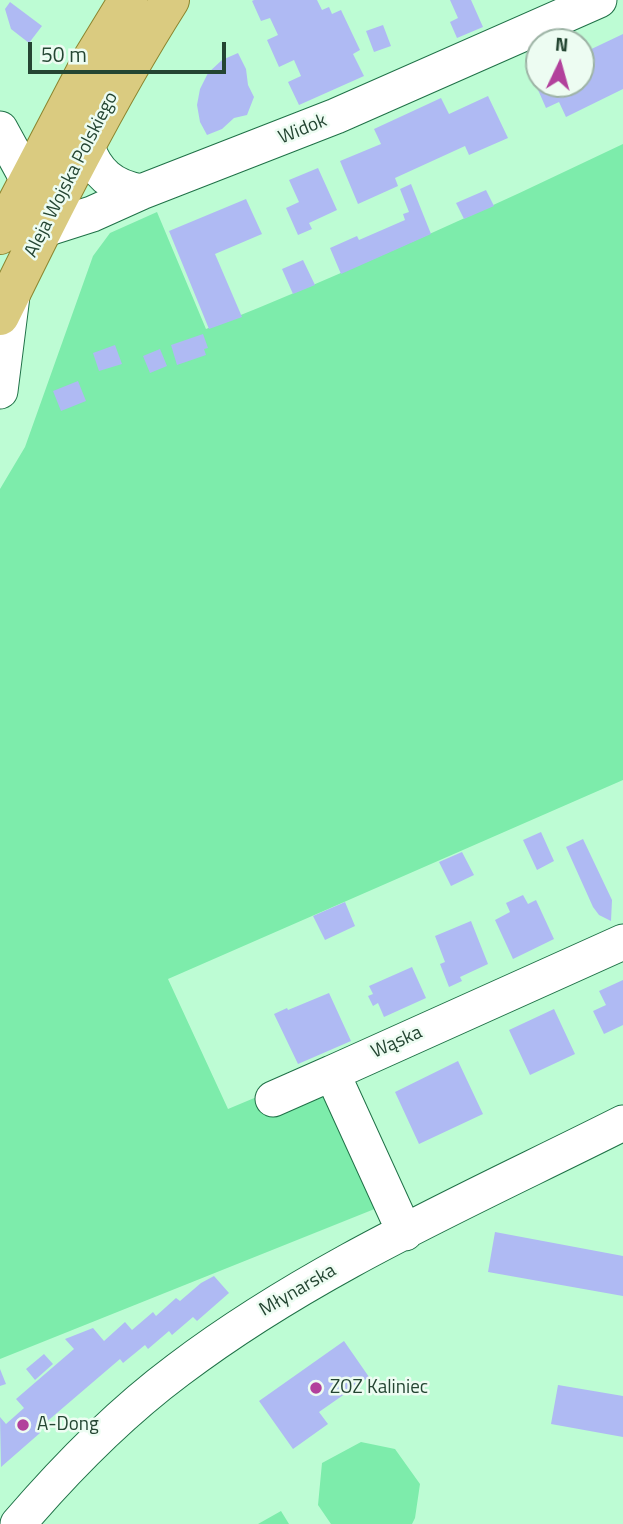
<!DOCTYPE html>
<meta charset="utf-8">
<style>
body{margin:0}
#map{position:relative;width:623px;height:1524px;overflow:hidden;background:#bdfcd4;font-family:"Titillium Web",sans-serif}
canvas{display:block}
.north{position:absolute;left:525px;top:28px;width:70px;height:70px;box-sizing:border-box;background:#edfcf2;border:2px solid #9db3a5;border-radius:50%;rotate:5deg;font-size:19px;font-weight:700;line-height:28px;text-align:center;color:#244532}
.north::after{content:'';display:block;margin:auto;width:24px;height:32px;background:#b2419c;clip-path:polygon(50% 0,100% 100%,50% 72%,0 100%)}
.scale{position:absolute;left:28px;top:42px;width:198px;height:32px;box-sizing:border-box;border:4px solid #244532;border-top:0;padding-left:9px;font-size:21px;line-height:24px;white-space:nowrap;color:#244532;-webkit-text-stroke:5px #edfcf2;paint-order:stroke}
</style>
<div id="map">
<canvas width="623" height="1524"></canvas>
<div class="north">N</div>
<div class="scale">50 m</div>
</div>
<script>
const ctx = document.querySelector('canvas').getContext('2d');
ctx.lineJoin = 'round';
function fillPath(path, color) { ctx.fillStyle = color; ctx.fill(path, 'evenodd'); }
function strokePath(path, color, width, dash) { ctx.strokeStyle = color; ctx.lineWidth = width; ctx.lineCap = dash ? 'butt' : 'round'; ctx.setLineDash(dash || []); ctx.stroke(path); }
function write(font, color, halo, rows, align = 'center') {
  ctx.font = font + ' "Titillium Web",sans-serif'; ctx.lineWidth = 5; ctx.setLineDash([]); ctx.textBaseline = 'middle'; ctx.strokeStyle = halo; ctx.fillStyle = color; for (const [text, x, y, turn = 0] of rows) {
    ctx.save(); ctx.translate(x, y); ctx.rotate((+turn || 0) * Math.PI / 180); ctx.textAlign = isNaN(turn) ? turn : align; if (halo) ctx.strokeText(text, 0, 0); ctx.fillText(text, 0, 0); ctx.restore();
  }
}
fillPath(new Path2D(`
 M623,144V780L168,979L228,1109L271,1091L321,1087L377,1208L0,1359V489L25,447L93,256L110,233L157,212L206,329C347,273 485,210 623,144Z
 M361,1442L395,1449L420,1484L415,1518L412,1524H331L318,1505L322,1463Z
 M281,1511L289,1524H258Z`), '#7decab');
fillPath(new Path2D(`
 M254,0H317L322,10L329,7L332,14L341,10L360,50L353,54L364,76L299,105L288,82L301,76L294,60L279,67L267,40L278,35L270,18L261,21L252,1Z
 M450,0H471L483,27L457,38L450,22L458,18Z
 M10,2L42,26L29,43L11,29L5,9Z
 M383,25L391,46L374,52L366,31Z
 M623,34V89L566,117L559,102L546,108L535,83L539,81V84H581V54Z
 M238,53L246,69L248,85L254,97L247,115L234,118L222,129L207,135L200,122L197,105L200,89L208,73L222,60Z
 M488,96L508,138L469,155L465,146L395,178L398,186L358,204L340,161L381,144L374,129L441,98L449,114Z
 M318,168L337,210L309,223L312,229L298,235L286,208L299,202L289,180Z
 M411,184L431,234L341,274L330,248L357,236L359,240L405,220L403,214L409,212L400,189Z
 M486,190L494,206L464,219L456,203Z
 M246,199L262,234L215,254L242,317L209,329L169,231Z
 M303,260L315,285L293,294L282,269Z
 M203,334L208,348L204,349L206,355L177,365L171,345Z
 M115,345L122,364L99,371L93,353Z
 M160,349L167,366L150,373L143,356Z
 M78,381L86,401L61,411L53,391Z
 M541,832L554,861L537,870L523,840Z
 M583,839L612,900L611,921L599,915L593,907L566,847Z
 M462,852L474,875L451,886L439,862Z
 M523,895L528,904L536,900L554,939L513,959L495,920L510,912L506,903Z
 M345,902L355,926L325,940L313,916Z
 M471,921L488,964L460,977L462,981L449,987L440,964L445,962L435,936Z
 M412,967L426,998L384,1017L378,1003L373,1006L368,996L373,994L369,986Z
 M623,980V1025L604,1034L593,1011L606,1005L599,991Z
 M329,993L351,1041L298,1064L274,1014L287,1008L288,1010Z
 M554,1009L575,1054L530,1075L509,1030Z
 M458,1061L483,1114L419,1144L395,1092Z
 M495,1232L623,1256V1296L488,1272Z
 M214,1276L229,1293L197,1321L193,1317L172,1335L169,1331L148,1349L145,1345L123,1363L120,1359L37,1430L40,1433L1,1467L0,1417L6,1424L24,1408L16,1399L74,1349L65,1339L93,1328L104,1341L125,1322L132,1330L153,1312L156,1316L176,1298L180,1301L201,1283Z
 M344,1341L369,1377L319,1412L328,1424L293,1449L259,1401Z
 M44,1354L53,1364L35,1380L26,1369Z
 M0,1369L6,1384L0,1386Z
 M558,1385L623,1396V1437L551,1424Z`), '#afbaf3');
const minor = new Path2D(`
 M0,129L28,180
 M86,145C96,173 112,187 141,192
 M23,236L92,214L141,192L336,116L599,0
 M0,391L13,288
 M273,1099L332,1073
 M405,1233L332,1073L623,942
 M18,1524C66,1468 119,1414 178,1370C314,1267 472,1199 623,1123`);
const major = new Path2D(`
 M0,235L92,59L128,0
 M0,316C53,208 106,101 170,0`);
strokePath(minor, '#1f7147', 37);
strokePath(major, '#8b852e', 40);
strokePath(minor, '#fff', 35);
strokePath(major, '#dacb80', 38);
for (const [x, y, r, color] of [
 [316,1388,7,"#b2419c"],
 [23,1425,7,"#b2419c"]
]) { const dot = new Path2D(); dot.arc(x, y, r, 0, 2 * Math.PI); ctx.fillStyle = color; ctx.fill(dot); strokePath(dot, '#edfcf2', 2.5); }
write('19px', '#244532', '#edfcf2', [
 ["Widok",303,130,-22],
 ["Aleja Wojska Polskiego",72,175,-63],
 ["Wąska",397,1043,-24],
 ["Młynarska",298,1291,-30]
]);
write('19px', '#244532', '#edfcf2', [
 ["ZOZ Kaliniec",330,1388],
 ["A-Dong",37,1425]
], 'left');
</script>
